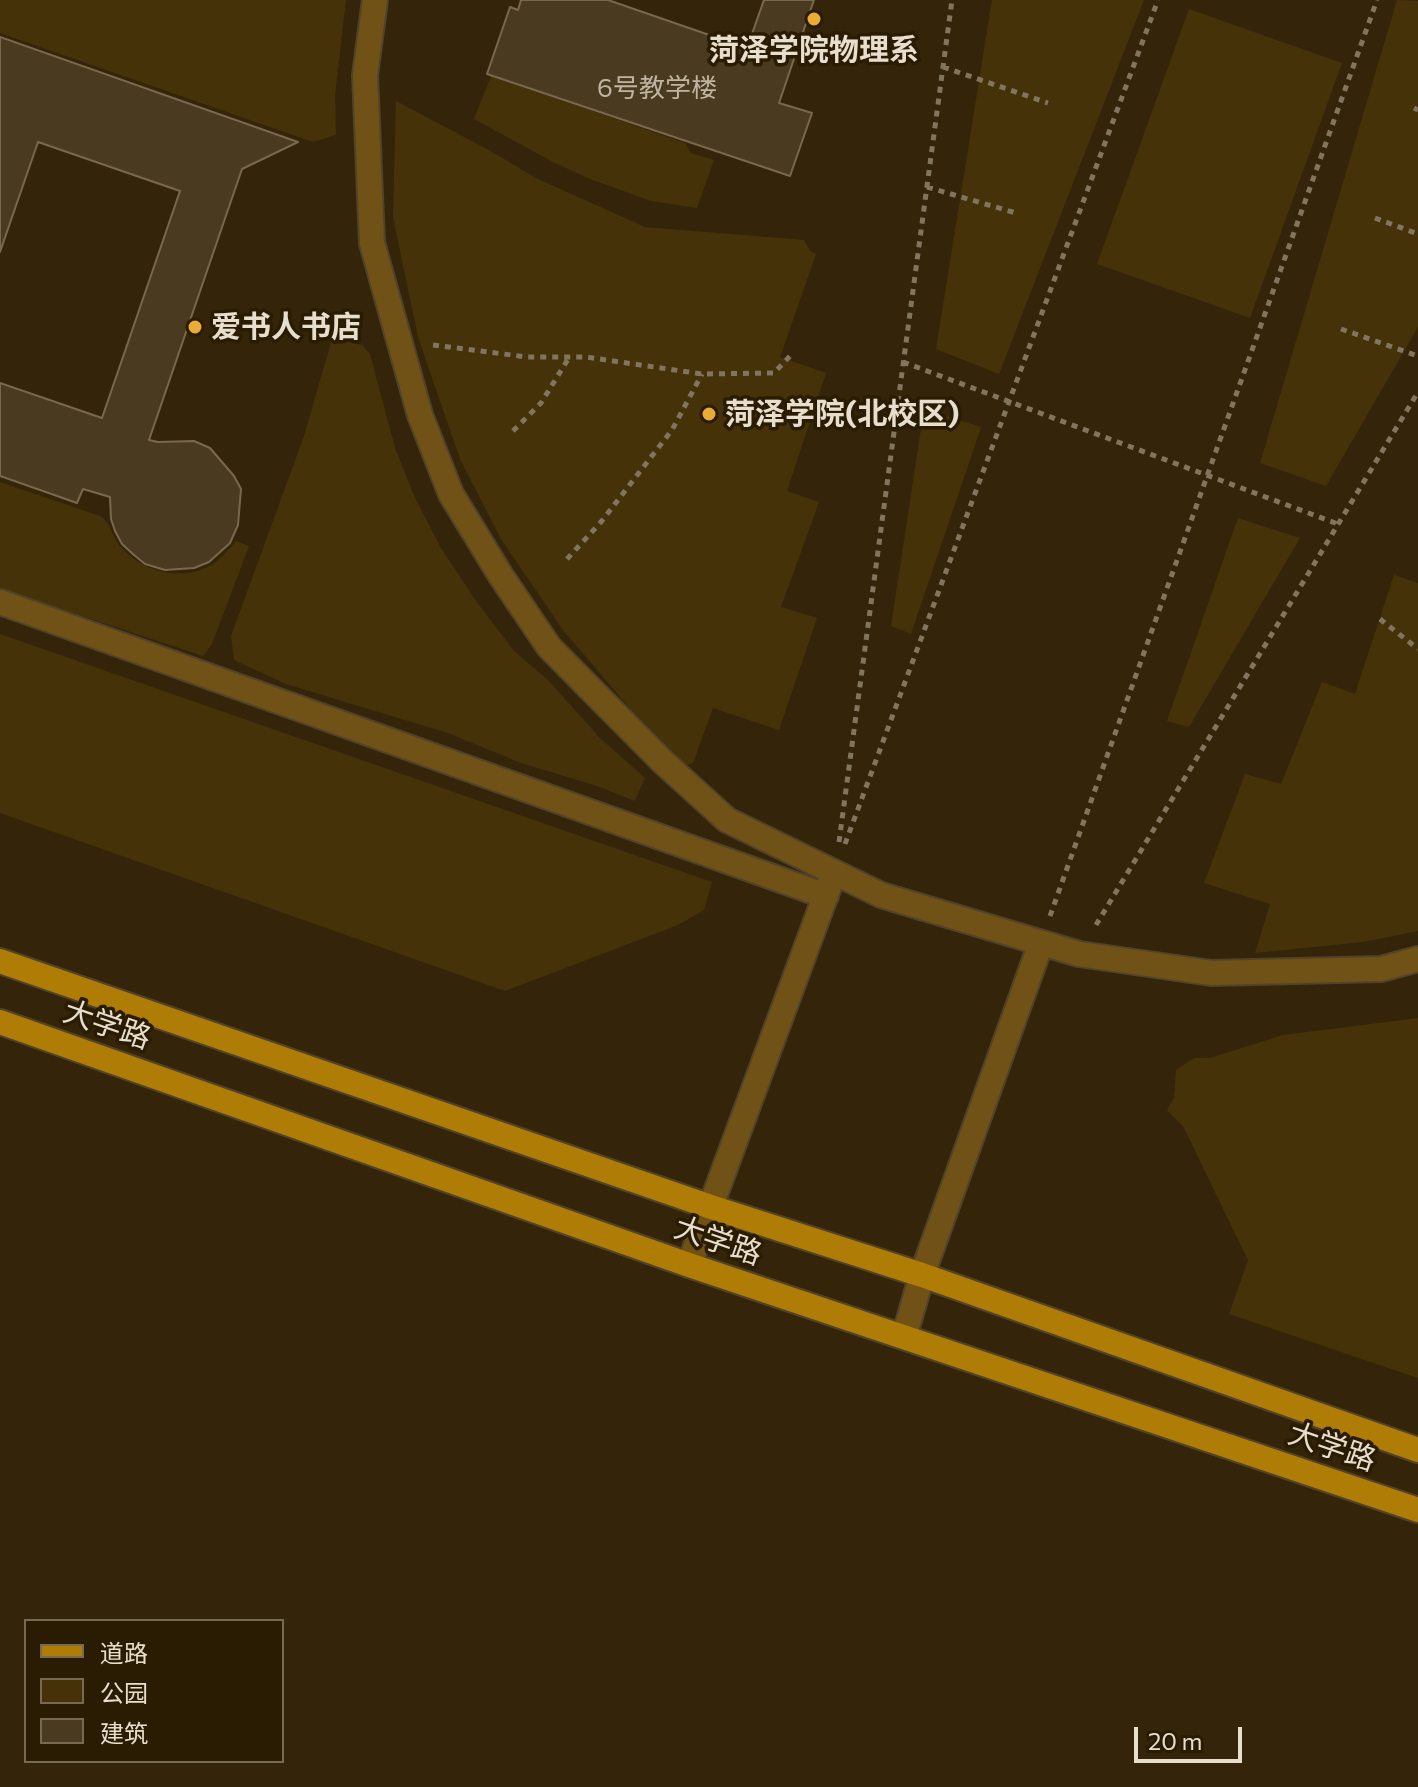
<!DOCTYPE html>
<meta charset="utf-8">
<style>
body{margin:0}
#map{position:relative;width:1418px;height:1787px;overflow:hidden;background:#34250a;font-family:Commissioner,"Noto Sans SC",sans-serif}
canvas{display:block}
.legend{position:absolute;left:24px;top:1619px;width:260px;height:144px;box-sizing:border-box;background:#2a1c02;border:2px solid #766a54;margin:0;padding:10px 14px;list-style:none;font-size:24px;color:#e7dece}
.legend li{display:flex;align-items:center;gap:16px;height:40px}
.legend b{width:40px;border:2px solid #766a54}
.scale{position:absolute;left:1134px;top:1727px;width:108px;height:36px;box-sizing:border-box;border:4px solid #e7dece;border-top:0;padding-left:10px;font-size:24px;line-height:28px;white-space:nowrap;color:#e7dece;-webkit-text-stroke:6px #2a1c02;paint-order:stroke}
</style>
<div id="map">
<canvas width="1418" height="1787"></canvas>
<ul class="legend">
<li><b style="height:10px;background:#af7c06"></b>道路</li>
<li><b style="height:22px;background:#463209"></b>公园</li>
<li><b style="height:22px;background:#4a3b20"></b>建筑</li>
</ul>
<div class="scale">20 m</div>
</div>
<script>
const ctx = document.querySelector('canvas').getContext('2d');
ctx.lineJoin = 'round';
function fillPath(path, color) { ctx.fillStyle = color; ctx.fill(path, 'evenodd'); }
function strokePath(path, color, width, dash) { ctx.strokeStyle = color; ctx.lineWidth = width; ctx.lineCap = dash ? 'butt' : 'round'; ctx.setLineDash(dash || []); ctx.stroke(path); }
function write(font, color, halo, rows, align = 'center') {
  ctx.font = font + ' Commissioner,"Noto Sans SC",sans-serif'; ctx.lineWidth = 7; ctx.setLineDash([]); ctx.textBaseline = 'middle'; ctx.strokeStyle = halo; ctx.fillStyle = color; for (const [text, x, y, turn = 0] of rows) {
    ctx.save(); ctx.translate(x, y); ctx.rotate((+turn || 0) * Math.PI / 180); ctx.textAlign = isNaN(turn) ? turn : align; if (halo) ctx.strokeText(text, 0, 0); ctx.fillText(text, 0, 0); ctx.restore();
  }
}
fillPath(new Path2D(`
 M0,0H346L335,95L336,135L313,142L0,33Z
 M992,0H1144L999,374L936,349Z
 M1397,0L1418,1V327L1326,486L1260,463Z
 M1189,9L1342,63L1250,318L1097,264Z
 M491,76L685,143L691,153L714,160L697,208L651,201L590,179L553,162L474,119Z
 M396,101L487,149L538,179L645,227L804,240L810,251L816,254L780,357L826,373L787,491L819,502L781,607L817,618L779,730L713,708L693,763L684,766L632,711L563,630L501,539L460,459L418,337L393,217Z
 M332,339L362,345L370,354L395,448L415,498L441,548L476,601L514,651L549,681L599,737L645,778L635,801L597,786L521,763L448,733L286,684L234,660L231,636L304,436Z
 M924,409L981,427L911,634L891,626Z
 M0,482L100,516C112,524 111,536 121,547C142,572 183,583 213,564C222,558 229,549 236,541L249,546L212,644L203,656L0,589Z
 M1238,518L1300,538L1189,727L1167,721Z
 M1394,575L1418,583V931L1363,942L1255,953L1270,904L1204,883L1245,774L1281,784L1322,682L1355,694Z
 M0,634L712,882L704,910L678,925L505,991L0,813Z
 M1418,1018V1378L1229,1314L1248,1260L1183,1126L1167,1110L1174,1098L1176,1070L1194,1058H1210L1283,1035Z`), '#463209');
const building = new Path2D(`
 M521,0H608L747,48L764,0H814L779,103L812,113L790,176L487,74L510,7L518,10Z
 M0,37L298,142L242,169L149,440L158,442L194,441L210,448L234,476L241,489L238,525L230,543L209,562L194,568L165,570L145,564L134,555L122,544L115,531L111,519L110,497L83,489L77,503L0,476V383L102,418L180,191L38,142L0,252Z`);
fillPath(building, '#4a3b20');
strokePath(building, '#79684c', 2);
const minor = new Path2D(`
 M375,0L365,75L372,243L420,415L451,494L501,576L549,647L662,761L727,820L881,895L1079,954L1211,973L1381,969L1418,959
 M0,602L826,896
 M689,1265L831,881
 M904,1337L922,1275L1041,943`);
const major = new Path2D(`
 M0,961L711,1207L922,1275L1418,1450
 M0,1022L689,1265L1418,1510`);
strokePath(minor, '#514329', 28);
strokePath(major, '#514329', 28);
strokePath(new Path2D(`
 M943,67L1048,103
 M1414,108L1418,110
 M927,187L1016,213
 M1375,218L1418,234
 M1341,329L1418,356
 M433,345L527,357H586L702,374L774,373L791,355
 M903,362L1338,524
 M513,431L541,403L570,356
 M567,559L601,522L672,430L702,374
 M1380,619L1418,649
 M839,842L952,0
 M845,844L1158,0
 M1050,916L1377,0
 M1096,925L1418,392`), '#82755f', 5, [6, 6]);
strokePath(minor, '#715216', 24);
strokePath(major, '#af7c06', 24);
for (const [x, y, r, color] of [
 [814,19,8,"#e8ac37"],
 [195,327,8,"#e8ac37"],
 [709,414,8,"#e8ac37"]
]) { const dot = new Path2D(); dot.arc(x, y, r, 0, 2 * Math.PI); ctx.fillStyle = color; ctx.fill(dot); strokePath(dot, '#2a1c02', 3); }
write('26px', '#c0b5a2', null, [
 ["6号教学楼",657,88]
]);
write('bold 30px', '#e7dece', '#2a1c02', [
 ["菏泽学院物理系",814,50,"center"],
 ["爱书人书店",211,327],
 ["菏泽学院(北校区)",725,414]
], 'left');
write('30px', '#e7dece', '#2a1c02', [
 ["大学路",107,1025,19],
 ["大学路",718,1241,19],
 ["大学路",1332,1447,19]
]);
</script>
